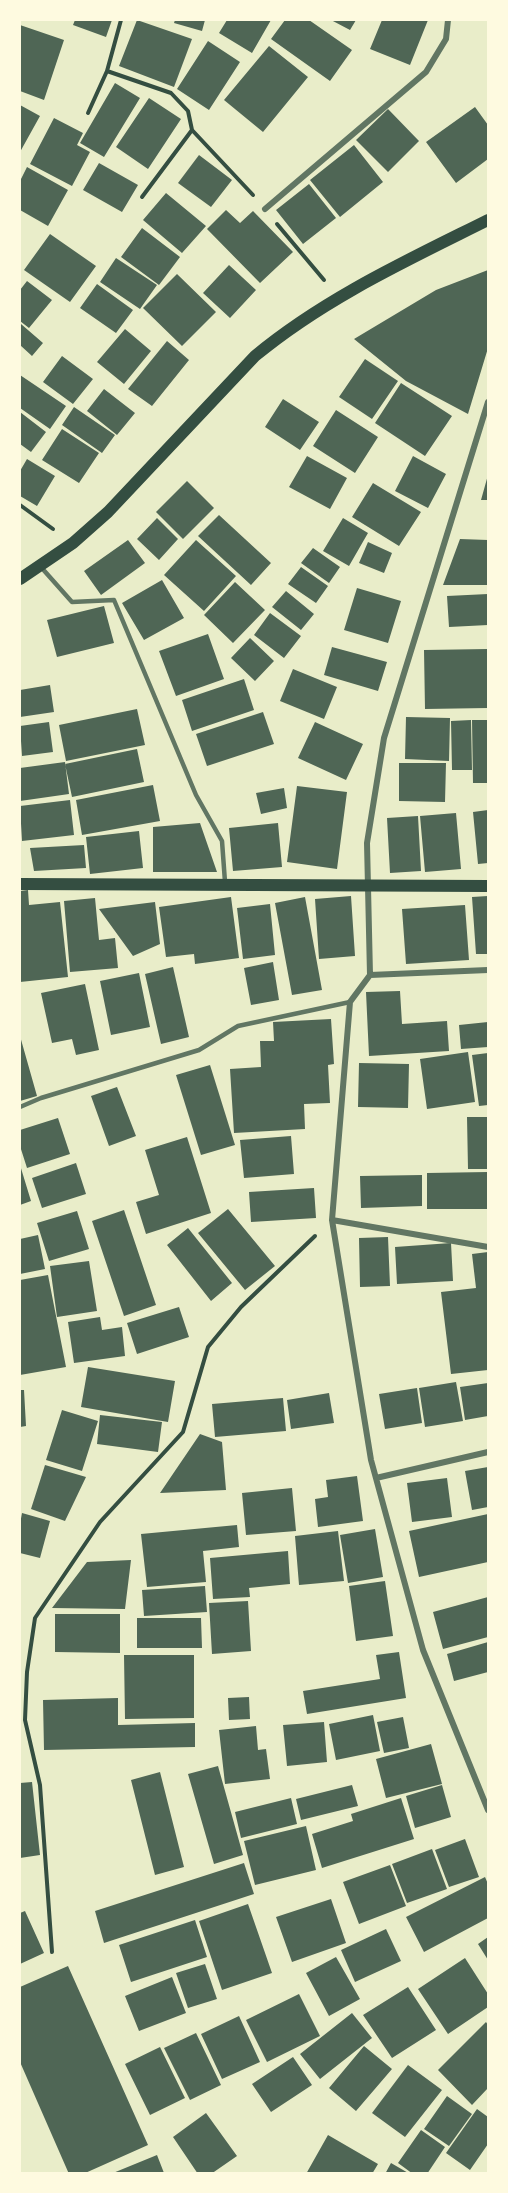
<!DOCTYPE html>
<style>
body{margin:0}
#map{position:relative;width:508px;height:2193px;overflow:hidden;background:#e9edc9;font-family:Raleway,sans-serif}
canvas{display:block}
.frame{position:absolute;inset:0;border:21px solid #fefae0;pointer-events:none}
</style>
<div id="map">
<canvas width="508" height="2193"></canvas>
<div class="frame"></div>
</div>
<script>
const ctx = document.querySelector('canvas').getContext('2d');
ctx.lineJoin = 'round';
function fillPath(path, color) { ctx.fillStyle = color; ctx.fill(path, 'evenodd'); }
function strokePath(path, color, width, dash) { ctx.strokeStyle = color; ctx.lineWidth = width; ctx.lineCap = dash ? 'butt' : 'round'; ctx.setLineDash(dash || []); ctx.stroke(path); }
fillPath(new Path2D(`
 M75,20H112L106,37L73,25Z
 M137,20L192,39L174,87L119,66Z
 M175,20H205L202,31L174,23Z
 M227,20H271L252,53L219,33Z
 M285,20H309L352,50L330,81L271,39Z
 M331,20H356L350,30Z
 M382,20H428L410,65L370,49Z
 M20,25L64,40L44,100L20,91Z
 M208,41L240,62L209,110L177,89Z
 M269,46L308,77L263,132L224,100Z
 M115,83L140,98L104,157L80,143Z
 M149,98L181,119L148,169L116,147Z
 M20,105L40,116L20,152Z
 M475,107L488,125V159L456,183L426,142Z
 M388,109L419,141L388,172L356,140Z
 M54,118L83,133L77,145L90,152L72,186L30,164Z
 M354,145L383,182L340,217L310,180Z
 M199,155L232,180L211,207L178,183Z
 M99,163L138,185L122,212L83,190Z
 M27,167L68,190L48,226L20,210V181Z
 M309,184L336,218L303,244L276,210Z
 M166,193L206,226L182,253L143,220Z
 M226,210L240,223L253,211L293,252L260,283L207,229Z
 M142,228L180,257L159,285L121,257Z
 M50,234L96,266L70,302L24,270Z
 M116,258L157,285L140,309L100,282Z
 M229,265L256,290L230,318L203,293Z
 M488,270V348L468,414L406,381L354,339L436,290Z
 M177,274L216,312L182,346L143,308Z
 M27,281L52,300L29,328L20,321V290Z
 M97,284L133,310L116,333L80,308Z
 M21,324L43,343L32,356L20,345Z
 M125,329L151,351L124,384L97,362Z
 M167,341L189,360L152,406L128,389Z
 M62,356L93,379L73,404L43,382Z
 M365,359L398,381L372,419L339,397Z
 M20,375L66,406L50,429L20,408Z
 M401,383L452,416L425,456L375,423Z
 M104,389L135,413L117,435L87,411Z
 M283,399L319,422L300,450L265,427Z
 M74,407L115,435L102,453L62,425Z
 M336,410L378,437L355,473L313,446Z
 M20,412L46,432L31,452L20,444Z
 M62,429L99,453L79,483L42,460Z
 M307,456L347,478L330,509L289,487Z
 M413,456L446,474L428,508L395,491Z
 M27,459L55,476L37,506L20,496V471Z
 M488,475V500H481Z
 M187,481L214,508L183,539L156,512Z
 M373,483L421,512L399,546L352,517Z
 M219,515L271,563L251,585L198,536Z
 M157,518L178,539L159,560L137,539Z
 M343,518L368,533L349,566L323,551Z
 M460,539L488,540V585H443Z
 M128,540L145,563L101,595L84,571Z
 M196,540L236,576L204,611L164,575Z
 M368,542L392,553L384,573L359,563Z
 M313,548L340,567L329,583L301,563Z
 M301,567L328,586L316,603L288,584Z
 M162,580L184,618L144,640L122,603Z
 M235,582L265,610L233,643L204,615Z
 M357,588L401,601L388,643L344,630Z
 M286,591L314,614L301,630L272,607Z
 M488,594V625L449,627L447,596Z
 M104,606L114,643L57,657L47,620Z
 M270,613L301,636L284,658L254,635Z
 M208,634L224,679L176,696L159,651Z
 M250,638L274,661L255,681L231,658Z
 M332,647L387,662L378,691L324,675Z
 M488,649V708L425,709L424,650Z
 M293,669L337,687L324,719L280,701Z
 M244,679L254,710L192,731L182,700Z
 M50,685L54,712L20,717V690Z
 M137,709L145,745L66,761L59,725Z
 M263,712L274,744L207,766L196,734Z
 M406,717L450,718L449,761L405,759Z
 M471,720L472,770H452L451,721Z
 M472,720H488V783H473Z
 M49,722L53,752L22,756L20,726Z
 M315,722L363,744L346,780L298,758Z
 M137,749L144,782L72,797L65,764Z
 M65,762L69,794L20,801V768Z
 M399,763H446L445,802L399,801Z
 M153,785L160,821L82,835L76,800Z
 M297,786L347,792L337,869L287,862Z
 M284,788L287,808L261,814L256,793Z
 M70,800L74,835L22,841L20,806Z
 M488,810V863L478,864L473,812Z
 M456,813L461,869L425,872L420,816Z
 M418,816L421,871L390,873L387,818Z
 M200,823L217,872H153V827Z
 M278,823L282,867L233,871L229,828Z
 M139,831L143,868L90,874L86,837Z
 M84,845L86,868L34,871L30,848Z
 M28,890L29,905L60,902L68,977L20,982V891Z
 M351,896L355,956L319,959L315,899Z
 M488,896V954H476L472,897Z
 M231,897L239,958L195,964L194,954L166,957L159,907Z
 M305,897L322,990L292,995L275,903Z
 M95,898L99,940L115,938L118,968L70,972L64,901Z
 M155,902L160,944L133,956L99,909Z
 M270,904L275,955L243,959L237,908Z
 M465,905L469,960L406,964L402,909Z
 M273,962L279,1000L251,1005L244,968Z
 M173,967L189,1037L161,1044L145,974Z
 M139,973L150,1027L111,1035L100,981Z
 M85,984L99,1050L76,1055L72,1039L52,1043L41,993Z
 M400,991L402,1024L447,1021L449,1051L369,1056L366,992Z
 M331,1019L334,1064L328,1065L330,1103L304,1104L305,1129L234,1133L230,1069L261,1067L260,1041H274L273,1022Z
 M488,1022V1047L461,1049L459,1025Z
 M20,1036L37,1096L20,1101Z
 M468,1052L475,1102L427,1109L420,1059Z
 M488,1053V1105L479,1106L472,1055Z
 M359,1063L409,1064L408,1108L358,1107Z
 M210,1065L235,1145L201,1155L176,1075Z
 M117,1087L136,1136L109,1146L91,1096Z
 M467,1117H488V1169H468Z
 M58,1118L70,1154L27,1168L20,1146V1130Z
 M291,1136L294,1174L244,1178L240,1140Z
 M187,1137L211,1213L146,1234L136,1202L159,1195L145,1150Z
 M76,1163L86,1194L42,1208L32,1178Z
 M20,1165L31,1201L20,1205Z
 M488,1172V1209H427V1173Z
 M422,1175V1206L361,1208L360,1176Z
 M314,1188L316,1218L251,1222L249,1192Z
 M228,1209L275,1266L245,1290L198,1233Z
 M124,1210L156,1305L124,1316L92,1221Z
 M77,1211L89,1249L49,1261L37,1223Z
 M188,1228L232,1283L211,1301L167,1245Z
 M38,1235L45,1269L20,1274V1239Z
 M388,1237L390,1286L360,1287L359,1238Z
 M451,1243L453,1281L397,1284L395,1247Z
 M488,1252V1370L451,1374L441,1292L476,1288L472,1254Z
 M89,1261L97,1311L57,1317L50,1266Z
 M48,1275L66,1367L20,1375V1280Z
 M179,1307L189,1337L137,1354L127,1323Z
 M100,1317L102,1330L122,1327L125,1356L74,1363L68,1322Z
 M88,1367L175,1381L168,1422L81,1407Z
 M456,1382L463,1421L425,1427L419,1388Z
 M488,1383V1416L465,1420L460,1387Z
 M417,1388L422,1423L385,1429L379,1394Z
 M20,1390H24L26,1426L20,1427Z
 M329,1393L334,1423L291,1429L287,1400Z
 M283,1398L286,1431L215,1437L212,1404Z
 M62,1410L98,1421L82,1471L46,1460Z
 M100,1415L162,1422L158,1452L97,1444Z
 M200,1434L222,1442L226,1490L160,1493Z
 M45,1465L86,1477L65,1521L31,1509Z
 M488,1467V1507L472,1510L465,1471Z
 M357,1476L363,1521L318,1527L315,1499L328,1497L326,1480Z
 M447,1478L452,1517L412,1522L407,1483Z
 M292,1488L296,1531L246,1535L242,1493Z
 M22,1513L50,1521L40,1558L20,1553V1524Z
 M488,1514V1562L419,1577L409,1531Z
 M237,1525L239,1547L203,1551L206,1582L147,1587L141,1534Z
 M375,1529L383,1577L348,1583L340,1535Z
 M338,1531L344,1581L299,1585L295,1536Z
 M288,1551L290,1584L249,1588L250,1597L213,1599L210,1558Z
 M131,1560L125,1609L52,1608L87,1562Z
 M385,1581L393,1636L356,1641L349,1586Z
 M205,1586L207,1612L144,1616L142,1590Z
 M488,1597V1637L443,1649L433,1612Z
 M248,1601L251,1651L212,1654L209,1603Z
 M55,1614H120V1653L55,1652Z
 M137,1618H201L202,1648H137Z
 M488,1642V1672L454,1681L447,1654Z
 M399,1652L406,1698L307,1714L303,1691L380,1679L376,1655Z
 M124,1655H194V1718L125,1719Z
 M249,1697L250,1719L229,1720L228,1698Z
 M118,1698V1725L195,1723V1747L44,1750L43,1700Z
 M373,1715L380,1751L336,1760L329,1724Z
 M403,1717L409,1748L384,1753L377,1722Z
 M324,1722L327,1762L287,1766L283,1725Z
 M256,1726L258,1750L266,1749L270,1779L225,1784L219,1730Z
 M431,1744L442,1784L386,1798L376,1759Z
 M218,1766L243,1855L214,1864L188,1774Z
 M160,1772L184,1867L155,1875L131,1780Z
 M32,1782L40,1855L20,1858V1783Z
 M352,1785L358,1806L301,1820L296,1799Z
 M442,1785L451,1817L415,1828L406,1796Z
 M291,1798L297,1824L241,1838L235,1812Z
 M401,1798L414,1839L322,1868L312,1834L353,1821L351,1814Z
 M306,1826L316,1870L255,1885L244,1841Z
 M465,1839L479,1877L449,1887L435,1850Z
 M432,1849L447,1889L407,1903L392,1864Z
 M244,1863L254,1894L104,1943L95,1911Z
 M390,1865L406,1906L359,1924L343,1882Z
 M485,1877L488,1884V1918L424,1952L406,1917Z
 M331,1899L346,1943L292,1962L276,1917Z
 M248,1904L272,1973L222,1990L199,1921Z
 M25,1911L44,1953L20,1964V1913Z
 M195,1920L207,1957L131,1982L119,1945Z
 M386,1929L401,1961L355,1982L341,1950Z
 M488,1937V1960L478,1944Z
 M336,1957L360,1999L329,2016L306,1973Z
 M465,1958L488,1994V2007L448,2034L418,1989Z
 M205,1964L217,1999L188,2008L176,1973Z
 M68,1966L148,2145L83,2174H69L20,2062V1987Z
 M172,1977L186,2013L139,2031L125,1996Z
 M408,1987L436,2030L392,2058L363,2015Z
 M299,1994L320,2036L267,2062L246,2020Z
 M352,2013L372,2038L320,2079L300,2054Z
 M239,2016L260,2062L222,2079L201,2034Z
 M486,2022L488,2025V2088L472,2105L438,2070Z
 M196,2033L221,2085L190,2100L164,2048Z
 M364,2046L392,2069L356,2111L329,2088Z
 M160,2047L185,2098L150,2115L125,2064Z
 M293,2057L312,2085L271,2112L252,2084Z
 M408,2065L442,2090L405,2137L372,2113Z
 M447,2096L472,2114L449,2146L424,2129Z
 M477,2109L488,2117V2144L470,2170L446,2153Z
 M206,2113L237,2156L211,2174H198L173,2137Z
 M421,2130L445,2147L427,2174H413L398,2163Z
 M328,2135L378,2164L372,2174H306Z
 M157,2155L164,2173H113Z
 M391,2163L410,2174H385Z`), '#4f6655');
strokePath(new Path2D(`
 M107,71L171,93L188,111L192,130L253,195
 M88,113L107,71L121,20
 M142,197L192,130
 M277,224L324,280
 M20,505L53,529
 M52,1952L40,1785L25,1720L27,1672L35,1618L100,1522L183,1432L208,1347L241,1307L315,1236`), '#344e41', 4);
strokePath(new Path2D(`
 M40,566L72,602L114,600L196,795L222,841L225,882
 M20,1107L41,1098L199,1050L238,1026L350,1002`), '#617663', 4.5);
strokePath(new Path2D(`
 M265,209L426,72L446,39L448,20
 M488,402L384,738L367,843L370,975L350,1002L332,1220L371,1460L423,1650L488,1810
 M370,975L488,970
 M332,1220L488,1247
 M376,1478L488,1452`), '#617663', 6);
strokePath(new Path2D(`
 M20,579L73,543L108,512L255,356C325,298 408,260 488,220
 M20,884L488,886`), '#344e41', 12);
</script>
